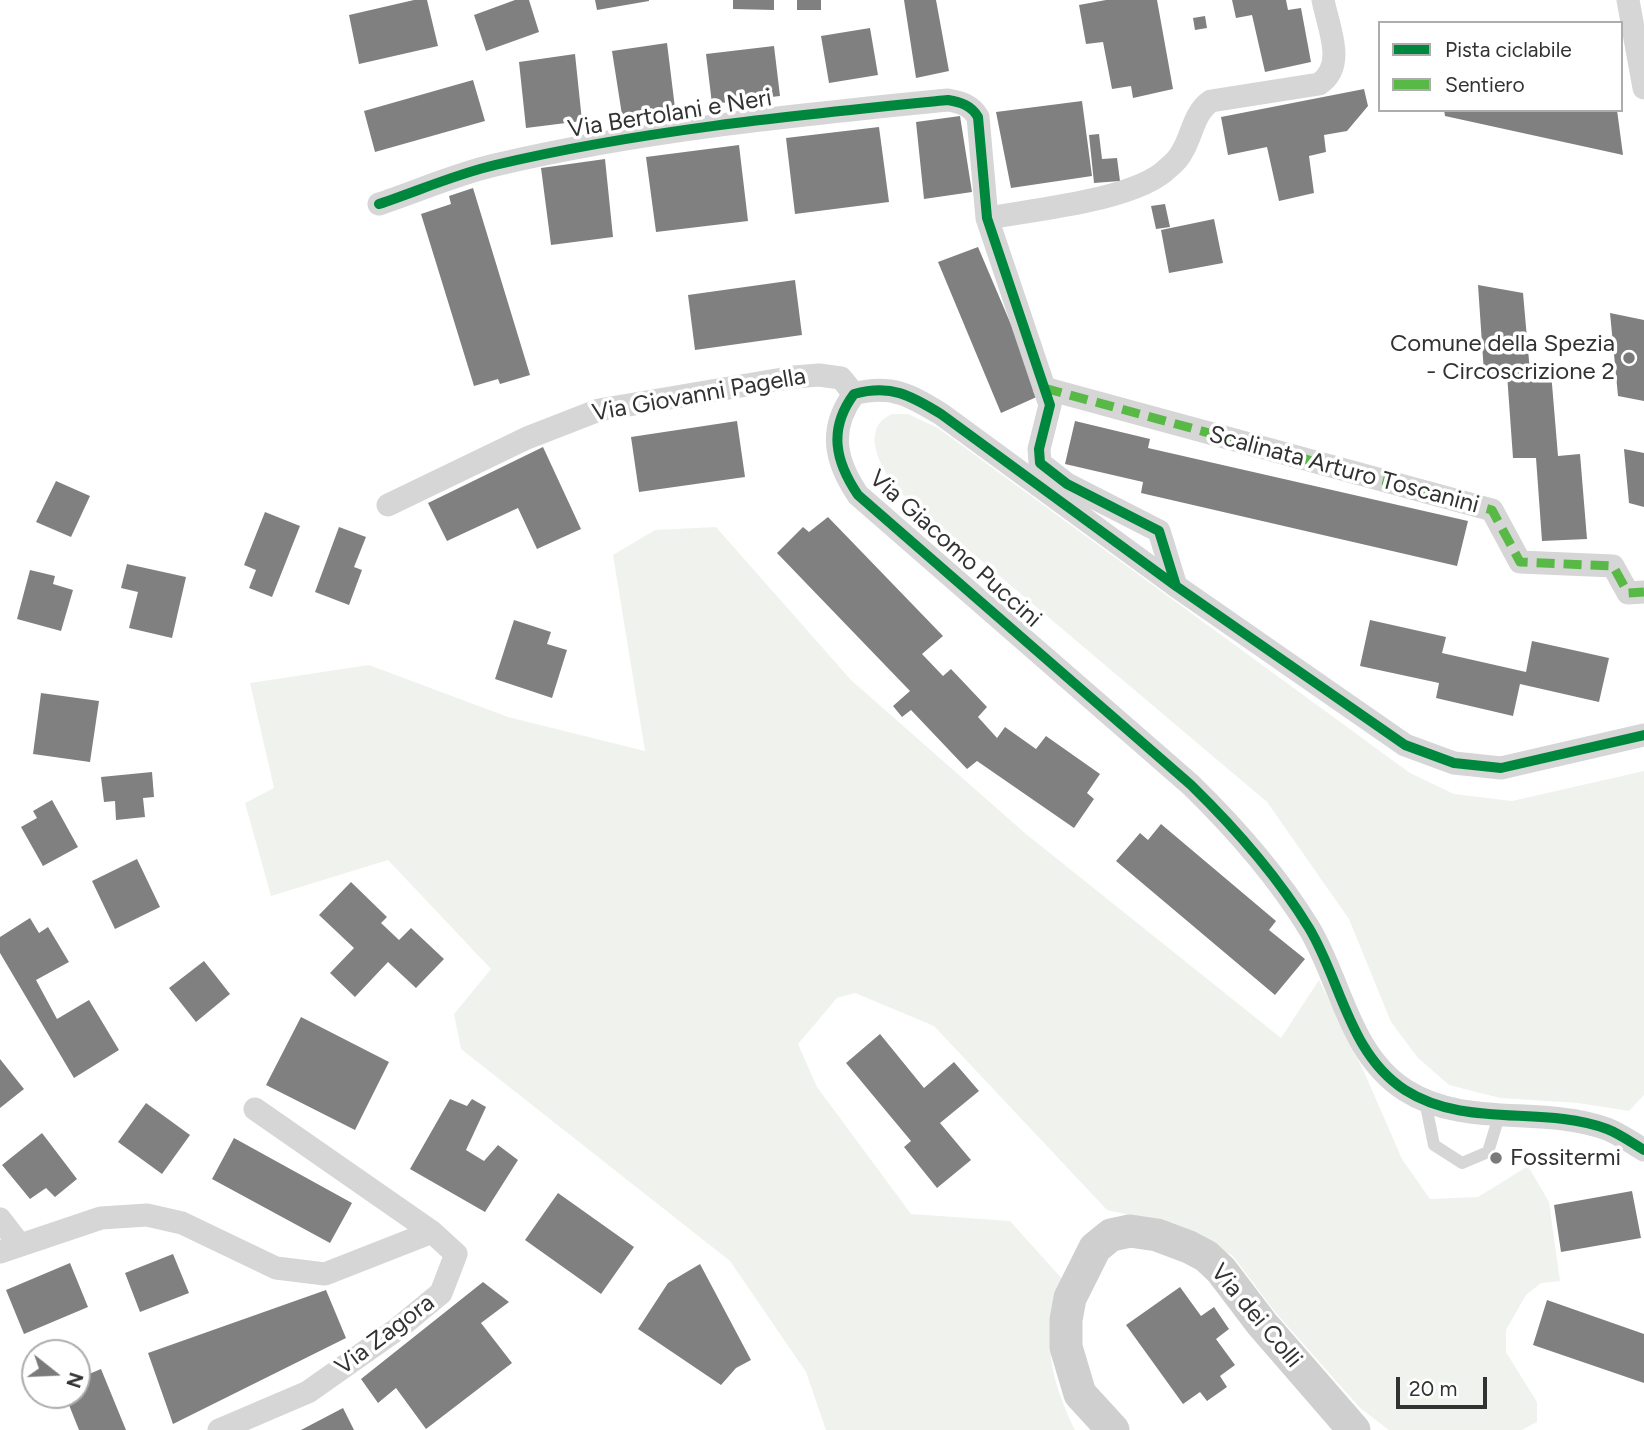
<!DOCTYPE html>
<style>
body{margin:0}
#map{position:relative;width:1644px;height:1430px;overflow:hidden;background:#fff;font-family:Figtree,sans-serif}
canvas{display:block}
.legend{position:absolute;left:1378px;top:21px;width:245px;height:91px;box-sizing:border-box;background:#fff;border:2px solid #adadad;margin:0;padding:9px 12px;list-style:none;font-size:21px;color:#323232}
.legend li{display:flex;align-items:center;gap:14px;height:35px}
.legend b{width:35px;border:2px solid #adadad}
.north{position:absolute;left:21px;top:1339px;width:70px;height:70px;box-sizing:border-box;background:#fff;border:2px solid #adadad;border-radius:50%;rotate:108deg;font-size:19px;font-weight:700;line-height:28px;text-align:center;color:#323232}
.north::after{content:'';display:block;margin:auto;width:24px;height:32px;background:#7a7a7a;clip-path:polygon(50% 0,100% 100%,50% 72%,0 100%)}
.scale{position:absolute;left:1396px;top:1377px;width:91px;height:32px;box-sizing:border-box;border:4px solid #323232;border-top:0;padding-left:9px;font-size:21px;line-height:24px;white-space:nowrap;color:#323232;-webkit-text-stroke:5px #fff;paint-order:stroke}
</style>
<div id="map">
<canvas width="1644" height="1430"></canvas>
<ul class="legend">
<li><b style="height:9px;background:#00873e"></b>Pista ciclabile</li>
<li><b style="height:9px;background:#58b947"></b>Sentiero</li>
</ul>
<div class="north">N</div>
<div class="scale">20 m</div>
</div>
<script>
const ctx = document.querySelector('canvas').getContext('2d');
ctx.lineJoin = 'round';
function fillPath(path, color) { ctx.fillStyle = color; ctx.fill(path, 'evenodd'); }
function strokePath(path, color, width, dash) { ctx.strokeStyle = color; ctx.lineWidth = width; ctx.lineCap = dash ? 'butt' : 'round'; ctx.setLineDash(dash || []); ctx.stroke(path); }
function write(font, color, halo, rows, align = 'center') {
  ctx.font = font + ' Figtree,sans-serif'; ctx.lineWidth = 7; ctx.setLineDash([]); ctx.textBaseline = 'middle'; ctx.strokeStyle = halo; ctx.fillStyle = color; for (const [text, x, y, turn = 0] of rows) {
    ctx.save(); ctx.translate(x, y); ctx.rotate((+turn || 0) * Math.PI / 180); ctx.textAlign = isNaN(turn) ? turn : align; if (halo) ctx.strokeText(text, 0, 0); ctx.fillText(text, 0, 0); ctx.restore();
  }
}
fillPath(new Path2D(`
 M892,414H908L938,428L1410,773L1454,794L1512,801L1644,771V1095L1629,1111L1578,1103L1500,1098L1449,1085L1418,1058L1391,1022L1349,919L1267,802L899,491C883,472 857,429 892,414Z
 M716,527L851,680L1026,834L1281,1038L1319,980L1365,1074L1402,1159L1430,1199L1478,1197L1528,1166L1549,1202L1560,1281L1541,1283L1526,1295L1506,1330V1352L1537,1402V1422L1522,1430H1389L1360,1408L1275,1312L1232,1255L1147,1219L1107,1210L934,1026L855,993L837,998L798,1044L817,1087L911,1214L1010,1221L1064,1281C1060,1302 1053,1324 1051,1346C1049,1371 1064,1408 1075,1430H826L806,1372L730,1261L461,1049L454,1014L491,969L388,860L271,896L245,803L274,788L250,683L369,665L508,717L645,751L613,555L655,530Z`), '#f0f3ed');
fillPath(new Path2D(`
 M414,0H427L438,46L359,64L349,15Z
 M515,0H529L539,32L486,51L474,15Z
 M595,0H649V1L597,10Z
 M733,0H774V10L733,9Z
 M797,0H821V10H797Z
 M904,0H936L949,71L916,78Z
 M1106,0H1157L1173,89L1133,98L1131,86L1112,89L1103,42L1086,44L1079,5Z
 M1232,0H1286L1288,10L1301,8L1311,62L1265,72L1252,15L1236,18Z
 M1205,16L1207,28L1195,30L1193,18Z
 M870,28L878,75L829,83L821,36Z
 M667,43L675,108L622,115L612,51Z
 M774,46L780,96L712,104L706,54Z
 M575,54L582,121L526,128L519,62Z
 M473,80L485,121L375,152L364,111Z
 M1364,89L1368,106L1347,131L1324,135L1326,152L1309,156L1314,193L1279,201L1267,147L1228,155L1221,117Z
 M1082,101L1092,176L1011,188L996,112Z
 M1444,110H1617L1623,155L1445,116Z
 M960,116L972,192L924,199L916,122Z
 M879,127L889,202L795,214L786,138Z
 M1099,134L1102,159L1117,158L1120,181L1094,183L1089,135Z
 M739,145L748,221L656,232L646,157Z
 M605,159L613,237L551,245L541,168Z
 M473,188L530,375L500,384L498,379L474,386L421,214L451,204L449,196Z
 M1165,204L1170,227L1156,229L1151,206Z
 M1214,219L1223,263L1169,273L1161,230Z
 M978,247L1041,395L1001,413L938,262Z
 M795,280L802,335L695,350L688,295Z
 M1478,285L1523,293L1530,372H1551L1558,456L1580,454L1587,539L1542,541L1536,458H1513L1507,374L1484,373Z
 M1610,313L1644,320V401L1618,396Z
 M737,421L745,477L639,492L631,437Z
 M1075,421L1150,439L1148,448L1468,521L1457,566L1141,493L1143,482L1065,464Z
 M543,447L581,529L537,549L518,508L447,541L428,503Z
 M1624,449L1644,453V507L1629,503Z
 M56,481L90,496L71,537L36,522Z
 M265,512L300,526L272,597L249,588L256,570L244,565Z
 M828,517L943,636L922,654L943,676L951,669L987,707L978,717L997,738L1005,727L1036,749L1046,736L1100,774L1087,793L1094,799L1074,828L977,761L967,769L911,710L902,717L893,706L910,691L777,553L803,527L809,532Z
 M339,527L366,537L354,567L362,570L349,605L315,592Z
 M127,564L186,577L172,638L129,628L138,592L121,588Z
 M30,570L55,576L53,584L73,590L61,631L17,619Z
 M514,620L551,632L547,644L567,650L552,698L495,679Z
 M1370,620L1446,637L1442,653L1526,672L1532,641L1609,658L1599,702L1520,684L1513,716L1436,698L1439,683L1360,666Z
 M41,693L99,701L90,762L33,754Z
 M152,772L154,797L143,798L145,817L116,820L115,801L104,802L101,777Z
 M52,800L78,847L43,866L21,827L37,818L33,811Z
 M1161,824L1276,921L1269,930L1305,959L1275,995L1116,861L1140,833L1148,840Z
 M137,859L160,907L115,929L92,881Z
 M351,882L387,917L381,923L399,940L411,928L444,959L416,988L388,962L355,997L330,973L354,948L319,915Z
 M30,918L39,933L48,927L69,962L36,980L57,1019L89,1000L119,1050L74,1078L0,953V937Z
 M204,961L230,994L196,1022L169,988Z
 M301,1017L389,1062L355,1130L266,1085Z
 M880,1034L924,1088L954,1062L979,1091L940,1123L971,1160L937,1188L904,1147L911,1141L846,1063Z
 M0,1059L24,1089L0,1108Z
 M450,1099L467,1106L472,1099L486,1107L466,1150L484,1161L498,1145L518,1160L485,1212L410,1169Z
 M146,1103L190,1135L162,1174L118,1142Z
 M42,1133L77,1179L55,1197L46,1188L30,1199L2,1165Z
 M234,1138L352,1203L330,1243L212,1179Z
 M1632,1191L1641,1238L1561,1252L1554,1205Z
 M558,1193L634,1247L601,1294L525,1240Z
 M173,1254L189,1293L140,1312L125,1273Z
 M70,1263L88,1307L24,1334L6,1290Z
 M700,1264L751,1360L736,1368L721,1385L638,1329L668,1283Z
 M483,1282L509,1302L481,1323L512,1363L426,1429L396,1388L378,1403L361,1379Z
 M1180,1287L1201,1316L1214,1307L1229,1329L1216,1339L1235,1365L1220,1376L1227,1387L1207,1401L1200,1392L1183,1404L1126,1325Z
 M326,1290L346,1338L173,1424L148,1353Z
 M1547,1300L1644,1334V1383L1533,1345Z
 M101,1369L126,1430H79L65,1395H77V1379Z
 M343,1408L354,1430H301Z`), '#808080');
strokePath(new Path2D(`
 M1425,1101L1434,1145L1462,1163L1488,1152L1496,1126L1495,1114`), '#d6d6d6', 12);
strokePath(new Path2D(`
 M1628,0L1644,88
 M379,204C418,191 456,174 495,165C642,130 798,115 948,100C960,102 971,105 978,117L987,218L1050,405L1039,449L1040,463L1067,484L1159,531L1176,586
 M987,218C1032,210 1137,200 1168,168C1173,164 1179,158 1182,152C1192,136 1194,112 1211,101L1319,84C1347,66 1328,27 1323,0
 M1044,388L1492,510L1520,562L1613,566L1628,593L1644,592
 M388,505L527,438L599,410L794,377L819,375L841,378L854,394
 M1644,735L1501,768L1454,763L1405,745L1176,586L941,414C910,395 891,384 854,394C828,429 835,461 858,495L1191,785C1236,829 1276,874 1309,928C1341,981 1349,1054 1405,1090C1466,1129 1542,1105 1607,1129C1620,1134 1632,1143 1644,1150
 M0,1219L20,1245
 M0,1252L101,1218L147,1215L182,1223L276,1268L325,1274L432,1232
 M219,1430L308,1392L396,1330L441,1293L456,1254L432,1232L255,1109`), '#d6d6d6', 23);
strokePath(new Path2D(`
 M1113,1430L1080,1394L1066,1347V1320L1070,1298L1095,1248L1111,1235L1130,1231L1157,1235L1189,1247L1206,1256L1221,1270L1262,1324L1354,1430`), '#cfcfcf', 33);
strokePath(new Path2D(`
 M1044,388L1492,510L1520,562L1613,566L1628,593L1644,592`), '#58b947', 9, [18, 9]);
strokePath(new Path2D(`
 M379,204C418,191 456,174 495,165C642,130 798,115 948,100C960,102 971,105 978,117L987,218L1050,405L1039,449L1040,463L1067,484L1159,531L1176,586
 M1644,735L1501,768L1454,763L1405,745L1176,586L941,414C910,395 891,384 854,394C828,429 835,461 858,495L1191,785C1236,829 1276,874 1309,928C1341,981 1349,1054 1405,1090C1466,1129 1542,1105 1607,1129C1620,1134 1632,1143 1644,1150`), '#00873e', 10);
for (const [x, y, r, color] of [
 [1629,358,7,"#7a7a7a"],
 [1496,1158,7,"#7a7a7a"]
]) { const dot = new Path2D(); dot.arc(x, y, r, 0, 2 * Math.PI); ctx.fillStyle = color; ctx.fill(dot); strokePath(dot, '#fff', 2.5); }
write('24px', '#323232', '#fff', [
 ["Via Bertolani e Neri",670,114,-9],
 ["Via Giovanni Pagella",699,395,-10],
 ["Scalinata Arturo Toscanini",1344,470,15],
 ["Via Giacomo Puccini",955,549,42],
 ["Via dei Colli",1256,1316,50],
 ["Via Zagora",385,1335,-37]
]);
write('24px', '#323232', '#fff', [
 ["Comune della Spezia",1615,344],
 ["- Circoscrizione 2",1615,372],
 ["Fossitermi",1510,1158,"left"]
], 'right');
</script>
